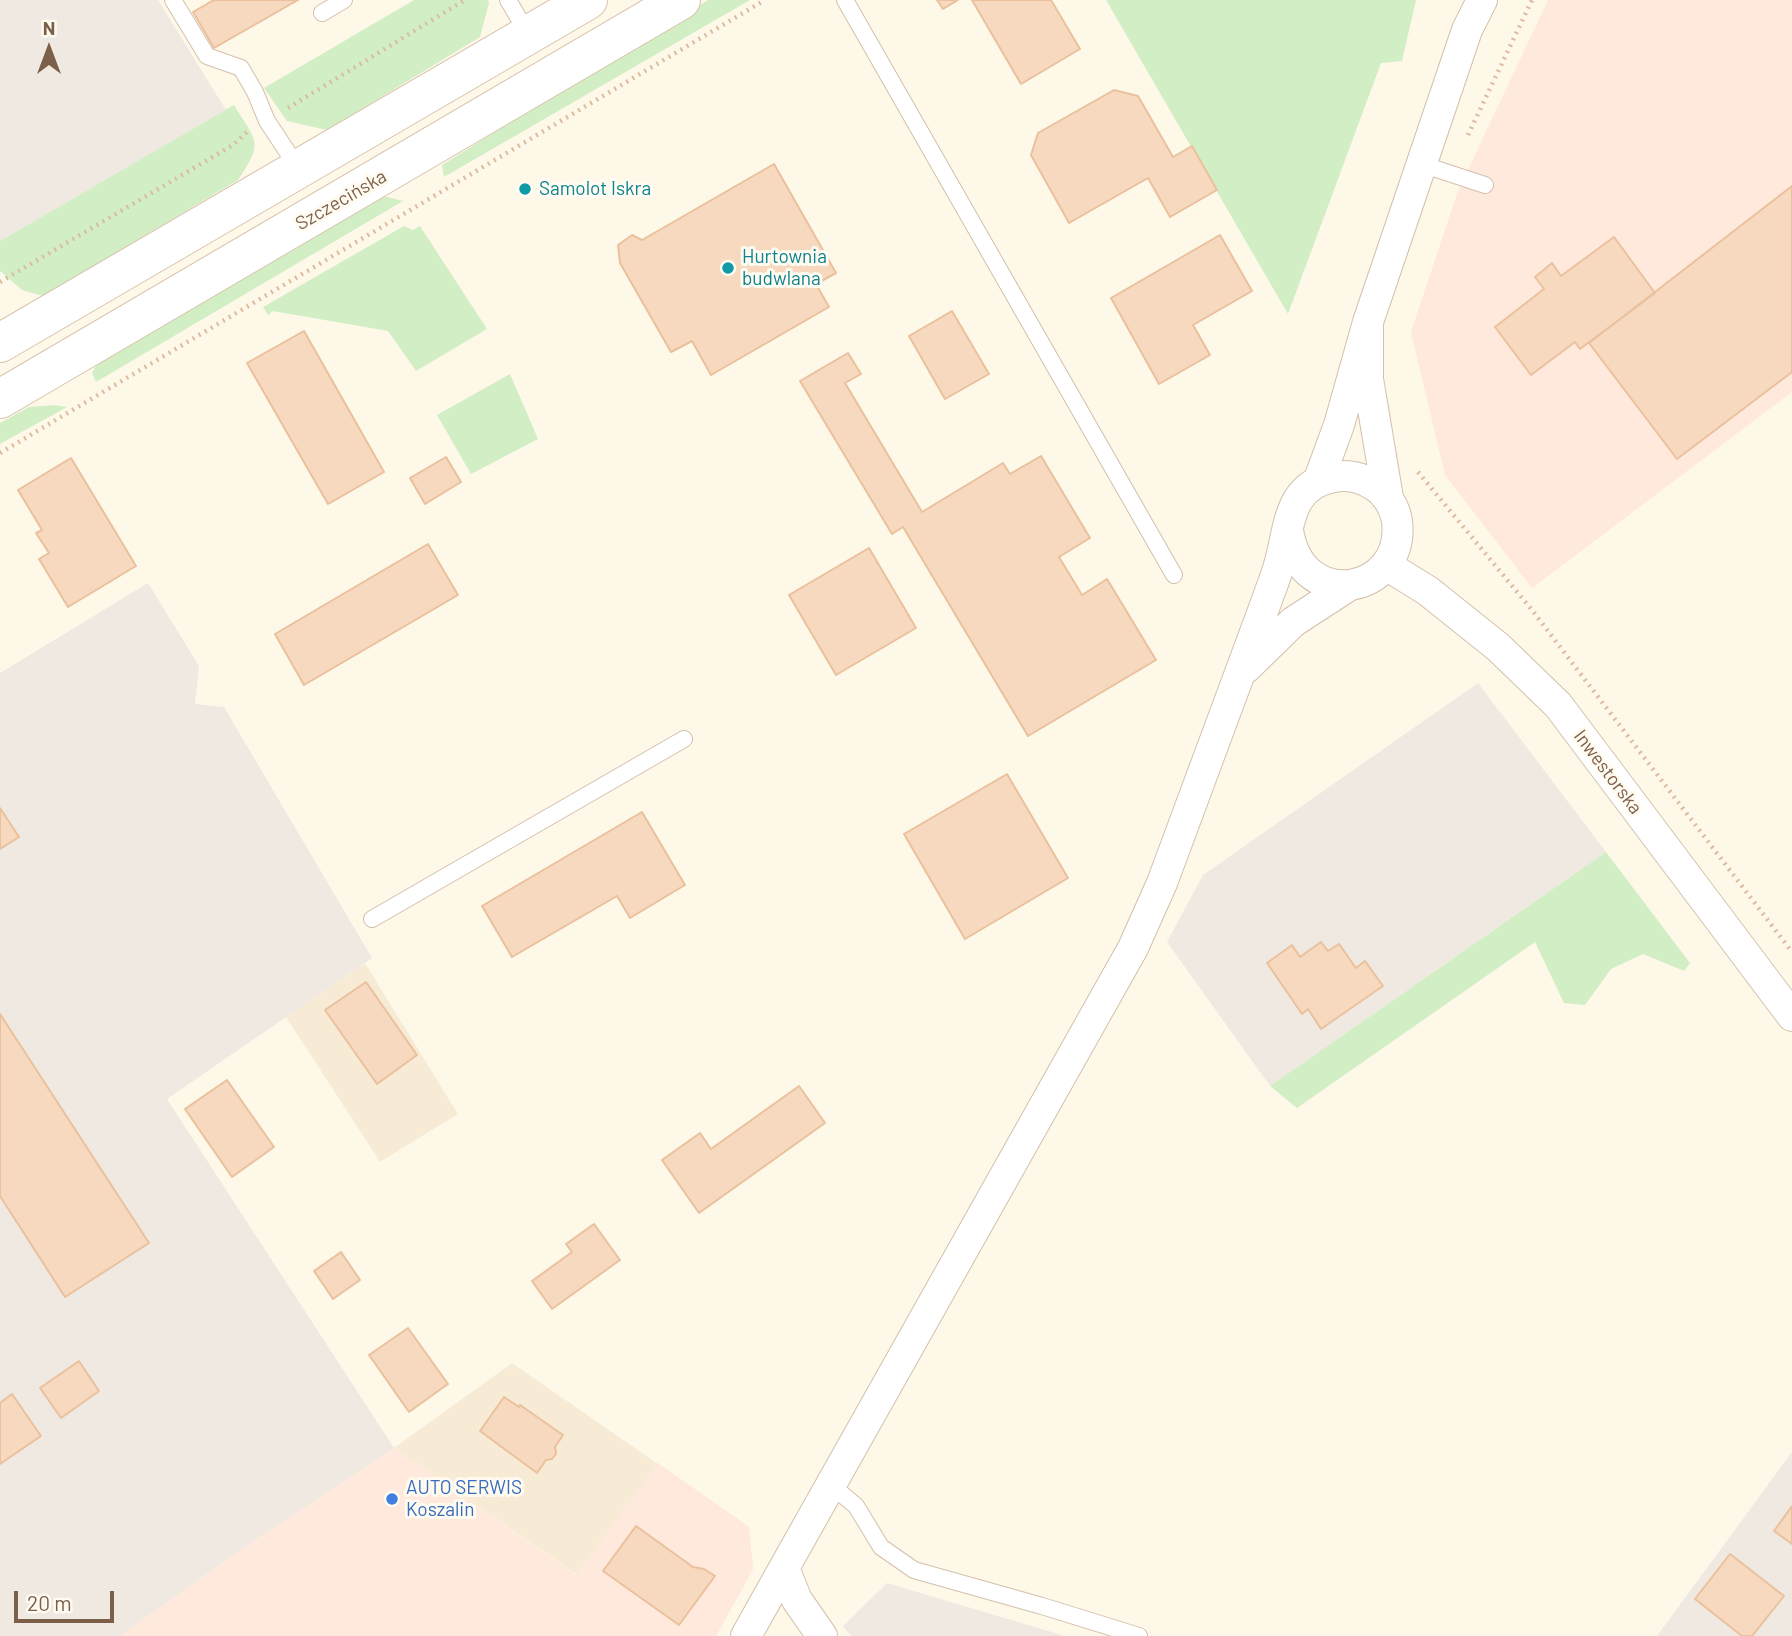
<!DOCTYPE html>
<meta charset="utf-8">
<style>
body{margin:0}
#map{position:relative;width:1792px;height:1636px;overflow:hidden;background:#fef8e9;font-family:Barlow,sans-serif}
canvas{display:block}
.north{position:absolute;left:14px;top:14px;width:70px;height:70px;-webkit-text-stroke:5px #fffbf1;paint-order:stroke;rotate:0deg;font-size:19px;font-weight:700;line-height:28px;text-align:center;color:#7c5f49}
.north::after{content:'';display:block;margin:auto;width:24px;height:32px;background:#7c5f49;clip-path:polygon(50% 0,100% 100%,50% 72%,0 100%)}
.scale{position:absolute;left:14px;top:1591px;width:100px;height:32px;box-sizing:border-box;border:4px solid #7c5f49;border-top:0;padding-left:9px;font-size:21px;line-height:24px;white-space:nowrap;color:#7c5f49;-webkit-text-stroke:5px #fffbf1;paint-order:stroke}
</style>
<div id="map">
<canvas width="1792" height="1636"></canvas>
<div class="north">N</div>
<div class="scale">20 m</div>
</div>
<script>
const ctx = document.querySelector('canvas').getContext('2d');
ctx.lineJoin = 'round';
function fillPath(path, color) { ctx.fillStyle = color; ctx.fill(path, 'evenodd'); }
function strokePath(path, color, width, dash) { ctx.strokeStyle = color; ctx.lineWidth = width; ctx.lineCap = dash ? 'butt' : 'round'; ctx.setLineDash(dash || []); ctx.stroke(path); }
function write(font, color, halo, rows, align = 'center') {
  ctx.font = font + ' Barlow,sans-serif'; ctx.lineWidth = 6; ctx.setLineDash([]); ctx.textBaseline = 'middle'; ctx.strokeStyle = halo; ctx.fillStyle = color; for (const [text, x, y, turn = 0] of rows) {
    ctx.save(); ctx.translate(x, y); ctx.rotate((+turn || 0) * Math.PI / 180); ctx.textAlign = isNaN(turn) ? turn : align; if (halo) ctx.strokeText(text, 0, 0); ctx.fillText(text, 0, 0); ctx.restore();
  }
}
fillPath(new Path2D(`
 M365,963L458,1114L380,1162L286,1017Z
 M512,1363L749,1527L753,1569L716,1636L577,1575L394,1448Z`), '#f7ebd6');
fillPath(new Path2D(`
 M1548,0H1792V392L1532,588L1445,475L1411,332L1458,191Z
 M394,1448L576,1575L658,1463L749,1527L753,1569L716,1636H120L240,1550Z`), '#ffe9dc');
fillPath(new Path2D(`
 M0,0H158L226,110L0,241Z
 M148,583L199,666L195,704L224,707L372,958L167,1099L394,1448L240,1550L120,1636H0V673Z
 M1478,683L1606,852L1270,1086L1167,942L1203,875Z
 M1792,1452V1636H1657Z
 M887,1583L1065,1636H851L843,1626Z`), '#efe9e2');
fillPath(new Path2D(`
 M414,0H488L489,3L480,37L327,130L287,121L264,88Z
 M708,0H750L444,177L442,165Z
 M1106,0H1416L1402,61L1381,63L1288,314Z
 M234,105C257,143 264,141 238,180L43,296L22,290L0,271V241Z
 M379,195L403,201L96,382L92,373L101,357Z
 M404,226L413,230L420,226L487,329L416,371L388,331L273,311L268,315L263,307Z
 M510,374L538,439L471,474L437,415Z
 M54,405L67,407L0,444V423L29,407Z
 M1606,852L1690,963L1684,971L1643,954L1611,969L1585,1005L1564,1003L1535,942L1297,1108L1270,1086Z`), '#d2eec5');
const building = new Path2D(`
 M214,0H298L214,48L193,12Z
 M937,0H958L943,9Z
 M972,0H1051L1080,49L1021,84Z
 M1114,90L1138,96L1173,157L1192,146L1217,190L1170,217L1148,178L1069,223L1031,155L1038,133Z
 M774,164L836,273L816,284L829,307L711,375L692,341L671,352L620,263L618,245L632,235L642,240Z
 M1792,186V372L1677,459L1589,343Z
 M1220,235L1252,291L1193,325L1210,355L1159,384L1111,298Z
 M1614,237L1655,293L1580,349L1575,342L1531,375L1495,327L1544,289L1535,277L1552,263L1561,276Z
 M952,311L989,374L945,399L909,336Z
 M304,331L384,472L328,504L247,363Z
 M848,353L861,374L845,383L922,512L1003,463L1010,474L1041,456L1090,538L1059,557L1082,595L1107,579L1156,660L1028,736L903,527L892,534L800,381Z
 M446,457L461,482L425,504L410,478Z
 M71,458L136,566L68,607L39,559L49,553L36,533L42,530L18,490Z
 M428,544L458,595L304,685L275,634Z
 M869,548L916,628L836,675L789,595Z
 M1007,774L1068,878L965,939L904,834Z
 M0,808L19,837L0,849Z
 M642,812L685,885L630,918L617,896L512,957L482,906Z
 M1321,942L1328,951L1339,944L1356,968L1365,961L1383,986L1321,1029L1308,1009L1302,1014L1267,963L1292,945L1300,957Z
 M366,982L417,1055L377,1084L325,1010Z
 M0,1014L149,1243L65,1297L0,1196Z
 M227,1080L274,1147L232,1177L185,1109Z
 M799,1086L825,1123L699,1213L662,1160L700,1133L711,1149Z
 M594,1224L620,1260L552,1309L532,1281L572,1252L566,1244Z
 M341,1252L360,1280L333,1299L314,1271Z
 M408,1328L448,1384L409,1412L369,1355Z
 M79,1361L99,1391L61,1418L40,1388Z
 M12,1394L41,1436L0,1464V1403Z
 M504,1397L519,1407L520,1405L563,1435L555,1447L556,1454L552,1459L546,1460L537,1473L480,1431Z
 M1792,1506V1544L1774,1531Z
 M636,1526L693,1567L704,1569L715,1576L679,1625L603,1571Z
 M1730,1554L1784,1596L1752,1636H1742L1695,1599Z`);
fillPath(building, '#f6d9be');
strokePath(building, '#eac19c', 2);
const lane = new Path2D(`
 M173,0L207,56L241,68L255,92L267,121L298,168
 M508,0L528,34
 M845,0L1174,575
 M322,13L344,0
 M1421,164L1485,185
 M372,919L684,739
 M831,1485L856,1506L881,1547L914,1570L1042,1606L1139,1636`);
const street = new Path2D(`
 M1368,322L1467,30L1482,0
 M1318,482L1339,425L1368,322V379L1388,498
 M1386,565L1428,591L1498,647L1558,705L1792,1016
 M1246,668L1293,622L1350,585
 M746,1636L784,1568
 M822,1636L797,1600L784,1568L1133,948L1162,883L1267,600C1271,588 1276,577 1279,565C1290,528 1287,485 1334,477C1348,474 1364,478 1375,486C1387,494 1395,508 1397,521C1406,594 1301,615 1288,530`);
const secondary = new Path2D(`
 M0,343L588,0
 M0,399L681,0`);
strokePath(lane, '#d3c0ac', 18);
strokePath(street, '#d3c0ac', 32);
strokePath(secondary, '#d8c3ac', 40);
strokePath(new Path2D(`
 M288,108L465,0
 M1468,135L1532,0
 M0,282L233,145L247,132
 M0,453L765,0
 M1418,472L1532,610L1792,952`), '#dcbca0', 4.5, [2, 5]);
strokePath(lane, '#fff', 16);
strokePath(street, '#fff', 30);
strokePath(secondary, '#fff', 38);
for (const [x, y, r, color] of [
 [525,189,7,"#0f9aa8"],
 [728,268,7,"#0f9aa8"],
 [392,1499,7,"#3f7fe0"]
]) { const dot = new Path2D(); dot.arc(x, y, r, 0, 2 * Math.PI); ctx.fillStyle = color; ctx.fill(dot); strokePath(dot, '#fffbf1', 2.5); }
write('19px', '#0d838f', '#fffbf1', [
 ["Samolot Iskra",539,189],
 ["Hurtownia",742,257],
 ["budwlana",742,279]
], 'left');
write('19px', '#7c5f49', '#fffbf1', [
 ["Szczecińska",341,200,-30],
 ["Inwestorska",1608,772,53]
]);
write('19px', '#366cbe', '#fffbf1', [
 ["AUTO SERWIS",406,1488],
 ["Koszalin",406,1510]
], 'left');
</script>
